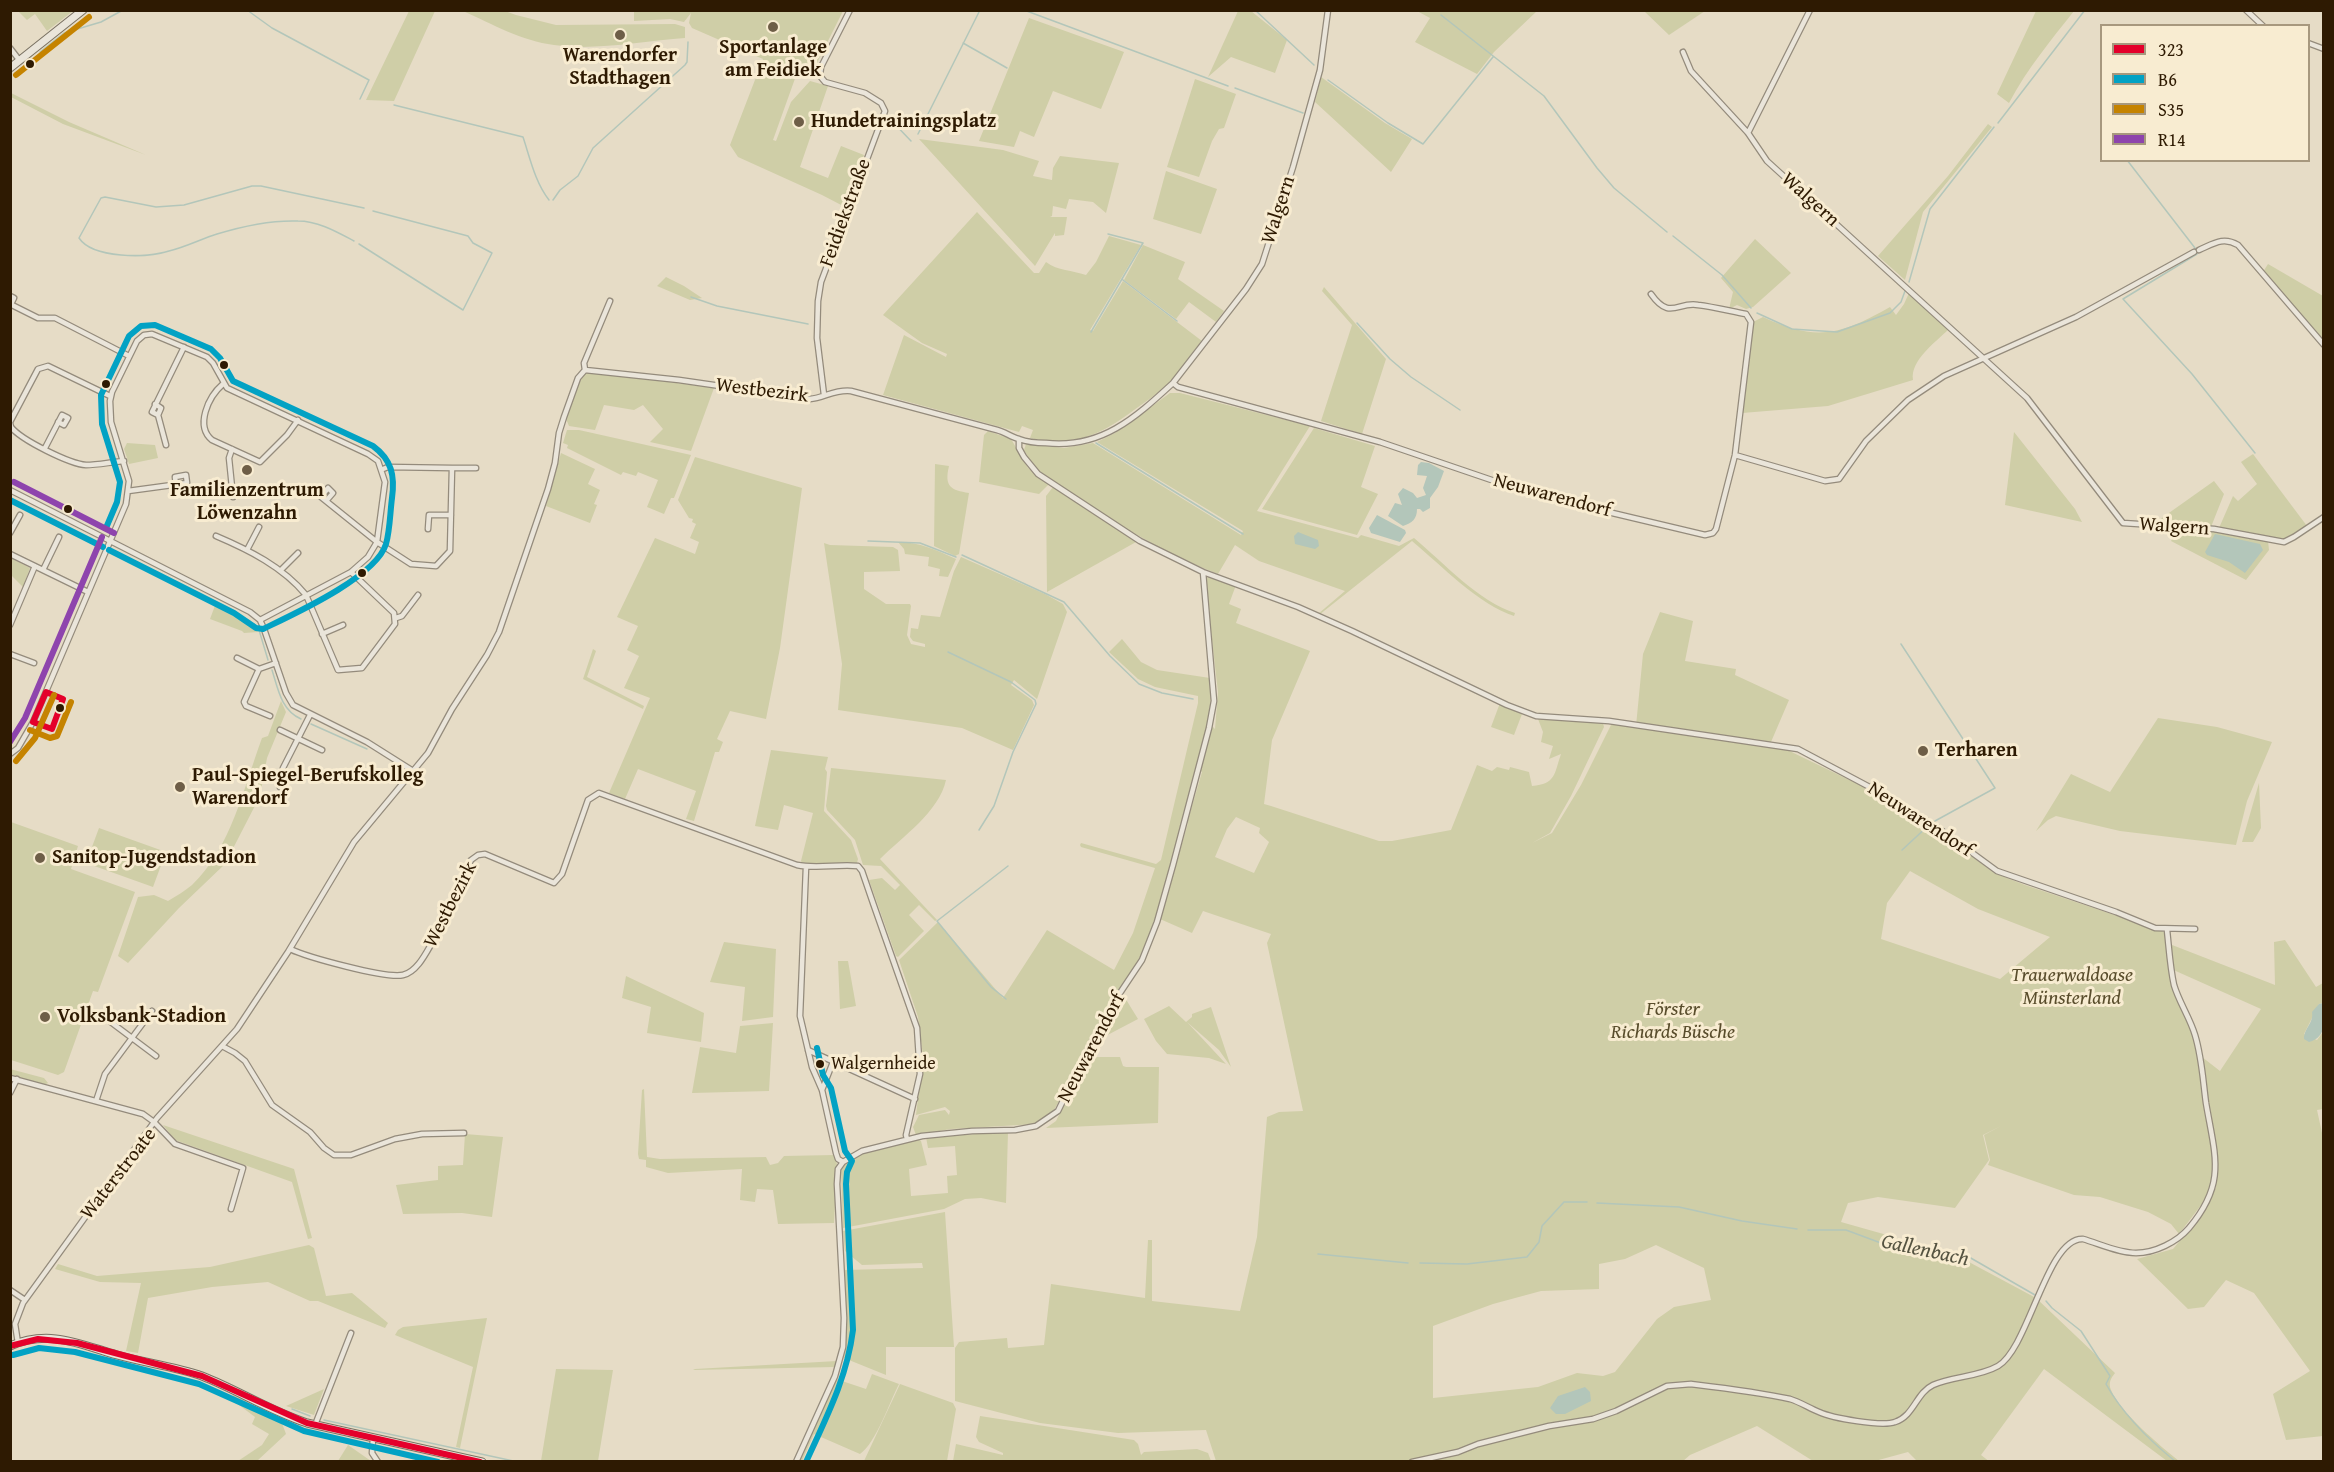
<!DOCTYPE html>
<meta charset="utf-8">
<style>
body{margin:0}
#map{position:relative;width:2334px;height:1472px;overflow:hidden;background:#e6dcc6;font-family:"Gentium Book Plus",serif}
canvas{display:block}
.frame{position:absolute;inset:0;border:12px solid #2e1a02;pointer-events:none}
.legend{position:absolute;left:2100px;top:24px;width:210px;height:138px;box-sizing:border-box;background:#f8ecd1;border:2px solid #a7987e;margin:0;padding:8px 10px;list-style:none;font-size:18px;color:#2e1a02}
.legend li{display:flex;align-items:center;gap:12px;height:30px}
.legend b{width:30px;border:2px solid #a7987e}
</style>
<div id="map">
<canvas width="2334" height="1472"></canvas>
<div class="frame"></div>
<ul class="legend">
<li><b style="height:8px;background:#e4002b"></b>323</li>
<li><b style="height:8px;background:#02a2c4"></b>B6</li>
<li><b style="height:8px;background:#c58300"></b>S35</li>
<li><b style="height:8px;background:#8e44ad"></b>R14</li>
</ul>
</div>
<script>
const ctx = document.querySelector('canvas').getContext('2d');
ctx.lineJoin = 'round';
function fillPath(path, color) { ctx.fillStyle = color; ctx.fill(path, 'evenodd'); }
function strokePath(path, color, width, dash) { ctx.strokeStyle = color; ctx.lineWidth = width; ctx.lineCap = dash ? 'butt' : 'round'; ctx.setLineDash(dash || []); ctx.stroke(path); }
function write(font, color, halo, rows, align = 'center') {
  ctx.font = font + ' "Gentium Book Plus",serif'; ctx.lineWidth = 6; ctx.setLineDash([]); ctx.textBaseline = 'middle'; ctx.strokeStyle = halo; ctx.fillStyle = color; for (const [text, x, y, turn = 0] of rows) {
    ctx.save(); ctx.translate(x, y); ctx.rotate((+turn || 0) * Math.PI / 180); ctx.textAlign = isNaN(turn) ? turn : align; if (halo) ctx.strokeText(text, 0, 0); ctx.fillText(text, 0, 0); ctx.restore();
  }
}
fillPath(new Path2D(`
 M18,11H73L47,31L35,14L27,20Z
 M409,11H435L394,101L366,100Z
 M463,11H505L516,15L556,25L675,24L685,27V38C645,41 593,51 554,45C522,41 492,24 463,11Z
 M634,11H843L812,73H797L773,140L776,141L791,102L810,81L828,86L800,167L828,178L841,146L864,155L845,207L822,195L738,157L730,145L763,59L692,28L689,23L691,13L684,22L670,19L634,21Z
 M1238,11H1251L1287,40L1275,73L1231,57L1208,77Z
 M1417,11H1537L1494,52L1477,74L1415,42L1430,18Z
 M1644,11H1705L1669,35Z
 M2036,11H2074C2051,40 2027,69 2009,103L1997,94Z
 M1029,18L1124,52L1101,109L1053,91L1034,137L1020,131L1014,147L979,141Z
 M1321,77L1385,123L1412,139L1391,172L1315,102Z
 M1195,79L1236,94L1224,128L1219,129L1212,141L1199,177L1167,167Z
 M11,93L69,122L146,155L63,124L11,97Z
 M1988,124L1992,127L1923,212L1905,280L1878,256L1948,176Z
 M919,139L1003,150L1039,161L1033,176L1052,180L1053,168L1060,156L1119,163L1106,213L1093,202L1069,199L1066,209L1053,206L1052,216L1050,217H1067L1064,235L1055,236V233L1035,266Z
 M1166,171L1217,189L1201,234L1153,219Z
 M977,212L1034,273H1039L1046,262C1058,271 1072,270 1086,275L1096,262L1109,236L1141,245L1090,330L1093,331L1123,281L1202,341C1190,355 1180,372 1167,385C1157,394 1145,402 1134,410C1101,435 1072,448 1030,438L1033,430L1022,426L1019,432L883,395L904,335L946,357L947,354L922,343L883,315Z
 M1755,239L1791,273L1753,307L1746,309L1737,305L1729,309L1733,292L1721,278Z
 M1143,245L1185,262L1178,279L1224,311L1216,322L1189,302L1176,319L1124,280Z
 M2268,264L2323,296V341L2263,272Z
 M666,277L684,286L702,298L690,300L657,286Z
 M1324,287L1386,359L1362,434L1321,421L1352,325L1322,291Z
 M1909,293L1949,329C1936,342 1910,360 1913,380L1828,406L1742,413L1753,322L1763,317C1816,342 1841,335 1890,307L1896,315L1904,304Z
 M588,371L714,388L691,451L650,442L663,429L643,405L634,410L604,405L595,430L569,426L566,419L581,376Z
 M1170,393H1180L1310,426L1257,511L1358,538L1361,535L1399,546L1414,538C1443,562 1479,602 1515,613L1514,616C1479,605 1441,565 1412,541L1319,615L1318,614L1345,591L1259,561L1235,545L1218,574C1155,550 1098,512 1042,473L1033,465L1024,450L1026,444L1064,448L1093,443L1241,535L1243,531L1097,442L1115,433Z
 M1314,428L1375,446L1361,487L1378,494L1357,535L1262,509Z
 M567,430H579L691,455L674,498H671L664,514L647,507L658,480L638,472L636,476L623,472L621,475L567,448L568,445L563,443Z
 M988,431L1011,439L1028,468L1049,484L1039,494L979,482L984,435Z
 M2014,432L2075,509L2082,522L2005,505Z
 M127,443L155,445L158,458L129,464L124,449Z
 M561,453L595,469L588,484L600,490L594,504L597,505L590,523L546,506Z
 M2253,454L2307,526L2284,540L2219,528L2233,496L2238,501L2257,484L2241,462Z
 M695,457L802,488L780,648L766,719L730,711L717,739L723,742L719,752H715L694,821L686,819L696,791L638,769L625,799L609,793L650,698L624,688L639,656L627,650L638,626L617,617L655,538L695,554L699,542L690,538L696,524L692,522L693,519L689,518L678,500Z
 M935,464L949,466C944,487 951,490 969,493L959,554L955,556L934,546Z
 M2214,481L2224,494L2211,527L2190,526L2189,523L2186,526L2162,524L2159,520Z
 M1053,487L1136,542L1047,592L1046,496Z
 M2177,530L2215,532L2268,541L2269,550L2246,580L2171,541Z
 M898,542C920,542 936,550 956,559L948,577L939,576L940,569L928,566L929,557L905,554L904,549Z
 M824,543L830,545L893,547L898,550L900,571L864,572V589L886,604H910L911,606L907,635L911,644L925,647V644L913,641L910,637L911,628L918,629L921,615L940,617L954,571L961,557L1045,594L1063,604L1067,612L1037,699L1014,680L1011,685L1032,700L1034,705L1013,750L962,728L838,710L842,664Z
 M11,558L30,568L23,587L11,575Z
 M1209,576L1236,585L1229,604L1241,609L1236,623L1310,651L1272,740L1264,804L1271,806L1379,841H1392L1451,830L1477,765L1492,771L1497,767L1509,770L1510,767L1529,772L1532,786C1556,784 1554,774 1561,754L1549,759L1553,746L1541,742L1543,732L1538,719L1603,723L1604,727L1571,796L1550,833L1532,843L1552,833L1581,785L1612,723L1636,726L1643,654L1660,612L1693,621L1685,661L1736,669L1735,675L1789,700L1771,742L1870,790L1934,828L1994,873L2025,885L2162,931L2166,934L2167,943L2275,985L2274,942L2285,940L2316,987L2323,983V1003L2319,1004L2304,1034L2317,1040L2323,1032V1109L2317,1110L2324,1142L2323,1436L2286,1440L2273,1394L2310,1371L2254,1293L2226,1280L2204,1307L2188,1309L2137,1259L2173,1249L2207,1208L2216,1187L2211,1185L2205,1200L2179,1234L2171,1224L2148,1212L2100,1197L2074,1195L1988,1165L1990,1160L1984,1135L2001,1126L1983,1135L1989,1160L1955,1208L1878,1197L1848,1203L1841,1222L1954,1254L2036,1298L2115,1373C2111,1378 2108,1383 2111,1390C2121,1413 2159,1445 2179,1461H2167L2044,1369L1981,1455L1990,1462L1917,1461L1908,1452L1875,1461H1813L1757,1426L1690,1455L1683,1461H1216L1206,1430L1118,1433L1040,1423L955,1401V1348L959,1342L1007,1338L1008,1348L1044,1345L1051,1284L1145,1298L1148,1240H1152V1301L1240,1311L1257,1237L1267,1117L1279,1112L1303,1111L1267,943L1271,934L1203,911L1192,933L1160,919L1188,823L1181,826C1166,883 1155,946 1117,993L1052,1114L1037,1124L951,1129L916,1135L913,1127L919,1115L945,1110L949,1115L950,1111L945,1107L916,1115L923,1056L918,1017L899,960L938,922L1003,998L1047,930L1114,970L1133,933L1155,868L1081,847L1080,845L1081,843L1156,864L1161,860L1198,703V696L1155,687L1138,679L1109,652L1122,639L1141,662L1157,670L1210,678L1211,699L1208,722L1215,729L1218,692L1205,580ZM1201,771L1202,772L1190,813L1186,811L1195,773ZM1236,817L1260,828L1259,833L1269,842L1254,873L1215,857L1227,829ZM1910,871L1978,909L2050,937L2000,979L1881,939L1887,903ZM2169,968L2261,1009L2220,1071L2202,1057L2198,1058L2192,1031L2172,986ZM1656,1245L1704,1268L1711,1300L1674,1307L1657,1319L1615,1372L1603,1376L1577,1373L1538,1387L1433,1398V1326L1493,1304L1541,1291L1599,1289V1264L1625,1259Z
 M216,603L250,620L258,632L244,633L242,631L210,619Z
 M593,649L596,651L587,677L644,706L643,709L583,679Z
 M281,701L286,712L267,758L260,796L225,864L179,908L128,963L118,956L138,897L154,895L168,901C176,896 185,891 192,885C231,848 244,787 262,738L268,736Z
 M1500,703L1522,714L1514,735L1491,727Z
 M2158,718L2217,727L2272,742L2247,801L2236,845L2120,831L2056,816L2048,820L2036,831L2071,774L2110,792Z
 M771,750L828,757L825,769L827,772L824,811L851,840L858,859L857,863L803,865L801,861L813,813L784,805L778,830L755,826Z
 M831,768L946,780C939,812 903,836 880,859L937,920L935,921L919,905L909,915L924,931L898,957L896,956L869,880L882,878L895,890L900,885L881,866L863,865L855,840L827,810L826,806Z
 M2259,783L2261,828L2253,842H2242Z
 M11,822L78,846L71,869L135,892L98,992L93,991L64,1072L58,1075L11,1060Z
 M99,828L166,852L153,887L86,863Z
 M724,942L776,949L773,1017L742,1021L745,987L710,982Z
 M838,961H848L856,1006L840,1009Z
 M626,976L704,1013L701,1042L647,1033L651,1007L622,998Z
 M1122,993L1138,1019L1098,1040L1096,1039Z
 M1169,1006L1186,1022L1192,1017V1014L1211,1007L1231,1067L1219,1050L1187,1022L1226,1064L1209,1058L1167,1054L1156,1041L1144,1019Z
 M773,1023L769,1091L692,1093L700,1047L736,1053L740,1026Z
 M1087,1057H1120L1123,1066L1126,1067H1159L1158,1123L1046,1128L1056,1121Z
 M10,1069L44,1078L48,1083L44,1085L11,1075Z
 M644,1089L647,1157L660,1159L766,1157L770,1165L778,1163L784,1156L834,1155L837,1164L834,1223L778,1224L773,1190L757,1189L755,1202L740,1200L742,1169L668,1173L646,1167V1160L639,1159L638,1154L642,1090Z
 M163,1125L294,1169L312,1238L308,1239L292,1182L175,1140Z
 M1008,1132L1006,1203L981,1198L965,1199L944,1209L843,1228L841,1170C856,1147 894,1145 919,1140L921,1141L927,1165L909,1169L911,1196L948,1193L947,1176L957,1175L955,1146L928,1148L926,1137Z
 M465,1134L503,1137L492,1217L462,1213L403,1214L396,1185L438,1180V1166L463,1165Z
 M945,1212L954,1347H886V1375L844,1358L847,1331L844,1270L923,1268L922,1263L862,1265L845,1251L843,1231Z
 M309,1245L314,1248L326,1296L352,1293L388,1323L385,1328L318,1301H310L268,1282L212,1287L148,1298L138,1353L126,1351L141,1283L100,1282L55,1269L58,1264L97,1276L146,1272L210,1267Z
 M487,1318L460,1448L456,1447L473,1367L395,1335L398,1330L403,1327Z
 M837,1361L835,1367L693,1370L695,1369Z
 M556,1369L613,1370L598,1461H541Z
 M872,1374L899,1384C890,1401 876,1443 860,1454L814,1434L802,1461H800L836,1379L866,1389Z
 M900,1384L953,1403L956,1409L947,1461H864Z
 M324,1389L314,1415L286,1406Z
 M233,1395L280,1418L286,1434L257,1461H238L262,1445L269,1434L252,1424L255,1417L231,1399Z
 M980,1416L1134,1440L1138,1444L1141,1455L1144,1452L1197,1449L1208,1453L1211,1461H953L956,1444L1003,1455V1453L979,1442L976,1437Z
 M348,1445L371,1461H338Z`), '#cfcea7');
fillPath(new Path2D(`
 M1421,462L1429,463L1444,471L1438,487L1430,498V508L1423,512L1420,509H1417C1417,519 1412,523 1403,526L1388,516L1395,503L1402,505L1398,494L1403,488L1413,493L1417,498L1426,495L1423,488L1427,476L1417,475L1418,465Z
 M1377,515L1405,530L1406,533L1400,542L1371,533L1369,528Z
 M1298,532L1318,540L1319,546L1315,549L1295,544L1294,536Z
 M2215,534L2260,544L2263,550L2245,573L2229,562L2207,555L2205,552Z
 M2323,1003C2324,1019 2328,1037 2309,1042L2304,1039C2304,1028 2314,1023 2312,1012L2319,1004Z
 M1585,1387L1590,1392L1591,1401L1565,1414H1556L1550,1408L1558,1396Z`), '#b3c6ba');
strokePath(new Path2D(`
 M247,10L272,28L369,80L360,99
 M1024,10L1228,86
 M1255,10L1314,65
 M1441,15L1544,96L1597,168L1614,188L1667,232
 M963,43L1007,68
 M40,52L64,33L101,22L123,10
 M1328,80L1388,123L1423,144L1493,57
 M1235,88L1303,113
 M394,105L523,137C530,158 535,182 549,200
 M888,117L911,141
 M1998,123L2085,10
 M918,134L980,10
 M2127,160L2195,248L2197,254L2123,299L2192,374L2255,453
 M553,200L560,190L578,176L593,148L685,65L687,62L688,42
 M1673,236L1722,275L1751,308
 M354,241C337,232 318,221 298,221C271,220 243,226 217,234C201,239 186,247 169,251C147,258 93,259 79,238L101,198L105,197L156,207L184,205L252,186H261L364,208
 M359,244L463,310L492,253L473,243L468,236L373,211
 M1123,280L1177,321
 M1909,282L1930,209L1994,127
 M691,297L717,306L808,324
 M1757,313L1792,329L1837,332L1890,313L1901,302L1905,291
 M1357,323L1390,359L1411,377L1460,410
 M1091,332L1143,243L1108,234
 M1096,443L1243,534
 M868,541L920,543L956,557
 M962,555L1064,602L1110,656L1139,684L1162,693L1193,699
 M254,624L259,630L268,660
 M1901,644L1995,788L1935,821
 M948,652L1011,682L1035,700L1036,704L1013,752L994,806L979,830
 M272,670C278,689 281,710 301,719
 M311,724L367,749
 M1902,850L1929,825
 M1006,999L991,987L937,921L1008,866
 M1597,1203L1679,1207L1742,1221L1797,1229
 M1808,1230H1846L1897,1249L1969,1257L2035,1295
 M1318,1254L1408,1263
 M1420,1263L1467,1264L1527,1257L1539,1242L1542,1226L1564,1202H1587
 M2046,1301L2052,1308L2081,1331L2110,1376L2106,1384C2123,1415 2149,1440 2176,1462
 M292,1409L310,1416
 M324,1420L518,1462`), '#b3c6ba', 1.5);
const street = new Path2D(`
 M2246,10L2263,26
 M2308,43L2324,49
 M10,48L20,61
 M1683,52L1691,71L1748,133L1767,161L2027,398L2123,523L2214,529L2284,542L2294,537L2324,517
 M1748,133L1810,10
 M2199,250C2213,244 2223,236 2238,245L2324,345
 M10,296L14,298L11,304
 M10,304L38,318H55L129,356
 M585,370L679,380L810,399C824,398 835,389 851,391L997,430C1005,432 1011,437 1019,439C1027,442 1038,443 1046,443C1101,449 1135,418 1173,383L1246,289L1262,264L1293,167L1320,70L1328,10
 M1173,383L1178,387L1380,442L1515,488L1566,502L1705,535L1713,533L1716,529L1735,455L1751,322L1746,314C1730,311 1714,307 1698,305C1678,301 1670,321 1651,294
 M223,384C208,397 195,426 212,440L260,462L287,435L298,420
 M824,395L817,338L818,301L821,282L885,111L881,103L865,93L825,82L820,76L821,67L850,10
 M155,404L161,408L158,415L152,412L184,347
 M158,415L166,445
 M10,422L38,369L48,366L110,396
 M10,423L11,427C21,440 70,464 86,465C98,465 111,462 124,461
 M1019,439V448L1024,457L1038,474L1140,541L1203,572L1298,607L1352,631L1507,705L1536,716L1609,721L1798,749L1879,792L1937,827L1997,871L2116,912L2155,928L2195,929
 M45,448L62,415L68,418L64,425L58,422
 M232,449L229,458L233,497
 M1735,455L1825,481L1839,479L1866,441L1908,400L1944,376L2076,317L2194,252
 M452,468H476
 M10,490L250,612L260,620L264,629L286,693L293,705L367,742L413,771
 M128,491L187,483L186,475L175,477L176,485
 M326,501L333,493L328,488L321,497L377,542L411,564L436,566L450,551L452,468L388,467L383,469
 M428,529L429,515H451
 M10,533L20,515
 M216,536C249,550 283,567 306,595L338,670L362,668L395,624L394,613L351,572
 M247,550L259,527
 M10,554L88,592
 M43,570L59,537
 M281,570L298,553
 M396,618L402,616L418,595
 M10,625L35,566
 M322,634L343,625
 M10,654L34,663
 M237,658L259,669
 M270,716L246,706L244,702L259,669L276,663
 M280,730L322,750
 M10,754L18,748L33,722L126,504L129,481L111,422L110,401L112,392L137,341L144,335L152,334L207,357L213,363L227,388L368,454L378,461L385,482L377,542L368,557L351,572L260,620
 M280,787L283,768L310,715
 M806,867L800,1016L812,1067L822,1090L836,1153L838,1159L843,1162
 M290,949C307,957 386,979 403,975C417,972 426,953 433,941L471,860L478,855L485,854L554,883L562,874L588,800L599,793L797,865C816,869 838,864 858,866L862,871L873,903L917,1028L920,1074L906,1135L907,1139
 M108,1020L156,1056
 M222,1046L235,1053L245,1061L272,1105L310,1132L324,1148L334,1155H351L395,1139L422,1134L464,1133
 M808,1050L915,1099
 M10,1078L143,1114L154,1122L175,1144L243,1168L231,1209
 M822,1090L833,1062
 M10,1093L17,1079
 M96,1101L105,1074L152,1011
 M10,1290L25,1300
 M18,1343L15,1324L23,1303L157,1118L237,1029L288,952L354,842L428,753L452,709L487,655L499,632L548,489L555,463L559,433L564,417L578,378L585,370L584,363L610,301
 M315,1425L351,1333
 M373,1438L372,1453L378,1462
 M796,1462L835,1376L843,1347L844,1318L837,1184L838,1169L843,1162L862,1151L922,1136L972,1131L1015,1130L1036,1126L1058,1111L1090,1045L1120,993L1142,960L1157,922L1173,865L1209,728L1214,701L1203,572
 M1412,1462L1458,1452L1478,1444L1549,1426L1593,1419L1616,1411L1667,1386L1691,1384C1724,1388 1758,1392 1790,1399C1800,1402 1809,1408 1819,1412C1832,1418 1882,1427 1895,1422C1914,1416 1916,1393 1933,1385C1953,1376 1979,1377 1998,1366C2029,1348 2047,1237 2083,1239C2100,1244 2119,1253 2136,1253C2155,1253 2177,1242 2189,1228C2227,1183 2215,1156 2206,1103C2203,1081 2202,1058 2195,1035C2190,1018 2179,1002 2174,985C2170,967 2169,948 2167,930`);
const secondary = new Path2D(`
 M10,68L83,10
 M10,1346C49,1329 79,1344 117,1355C145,1363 174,1366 202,1376C238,1390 270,1411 307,1423L482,1462`);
strokePath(street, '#948b7c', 7);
strokePath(secondary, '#797162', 9);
strokePath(street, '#eae5da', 4.5);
strokePath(secondary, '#eae5da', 7);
strokePath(new Path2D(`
 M46,692L63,699L52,729L33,722Z
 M10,1346L38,1339L77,1343L202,1376L307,1423L480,1462`), '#e4002b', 6);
strokePath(new Path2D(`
 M10,500L103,547
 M106,528L117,502L120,482L102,424L101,395L129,336L141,326L155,325L211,349L220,358L233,381L373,446C392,460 395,476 392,498C390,513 390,530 386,544C376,577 294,614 263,629L256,628L234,613L109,550
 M13,1355L39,1348L75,1352L199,1384L304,1431L438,1462
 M806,1462C826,1418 847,1378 853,1330L846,1184L847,1172L852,1161L845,1151L831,1088L823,1075L817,1048`), '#02a2c4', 6);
strokePath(new Path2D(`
 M16,75L89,17
 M30,730L50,738L57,736L71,702
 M16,761L35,738L54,695`), '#c58300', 6);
strokePath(new Path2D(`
 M14,482L114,533
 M10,742L25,718L102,537`), '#8e44ad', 6);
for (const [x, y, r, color] of [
 [773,27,6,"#6e5e47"],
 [620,35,6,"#6e5e47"],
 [30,64,5,"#2e1a02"],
 [799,122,6,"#6e5e47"],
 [224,365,5,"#2e1a02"],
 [106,384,5,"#2e1a02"],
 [247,470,6,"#6e5e47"],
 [68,509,5,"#2e1a02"],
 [362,573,5,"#2e1a02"],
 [60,708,5,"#2e1a02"],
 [1923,751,6,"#6e5e47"],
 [180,787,6,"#6e5e47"],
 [40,858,6,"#6e5e47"],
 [45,1017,6,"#6e5e47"],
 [820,1064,5,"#2e1a02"]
]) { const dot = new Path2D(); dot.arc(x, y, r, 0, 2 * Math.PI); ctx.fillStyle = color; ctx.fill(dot); strokePath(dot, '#f8ecd1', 2); }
write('18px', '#2e1a02', '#f8ecd1', [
 ["Walgernheide",831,1064]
], 'left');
write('bold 20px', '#2e1a02', '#f8ecd1', [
 ["Sportanlage",773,48,"center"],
 ["am Feidiek",773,71,"center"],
 ["Warendorfer",620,56,"center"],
 ["Stadthagen",620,79,"center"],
 ["Hundetrainingsplatz",811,122],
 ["Familienzentrum",247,491,"center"],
 ["Löwenzahn",247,514,"center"],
 ["Terharen",1935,751],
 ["Paul-Spiegel-Berufskolleg",192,776],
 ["Warendorf",192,799],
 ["Sanitop-Jugendstadion",52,858],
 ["Volksbank-Stadion",57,1017]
], 'left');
write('20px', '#2e1a02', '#f8ecd1', [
 ["Walgern",1810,200,42],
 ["Walgern",1279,210,-72],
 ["Feidiekstraße",846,213,-70],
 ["Westbezirk",762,391,7],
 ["Neuwarendorf",1552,496,15],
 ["Walgern",2174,527,4],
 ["Neuwarendorf",1920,820,33],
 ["Westbezirk",451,905,-63],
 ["Neuwarendorf",1092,1048,-62],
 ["Waterstroate",119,1174,-52]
]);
write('italic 20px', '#594d2c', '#f8ecd1', [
 ["Trauerwaldoase",2072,976],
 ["Münsterland",2072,999],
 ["Förster",1673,1010],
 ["Richards Büsche",1673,1033]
]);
write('italic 21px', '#555341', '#f8ecd1', [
 ["Gallenbach",1925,1251,12]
]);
</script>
